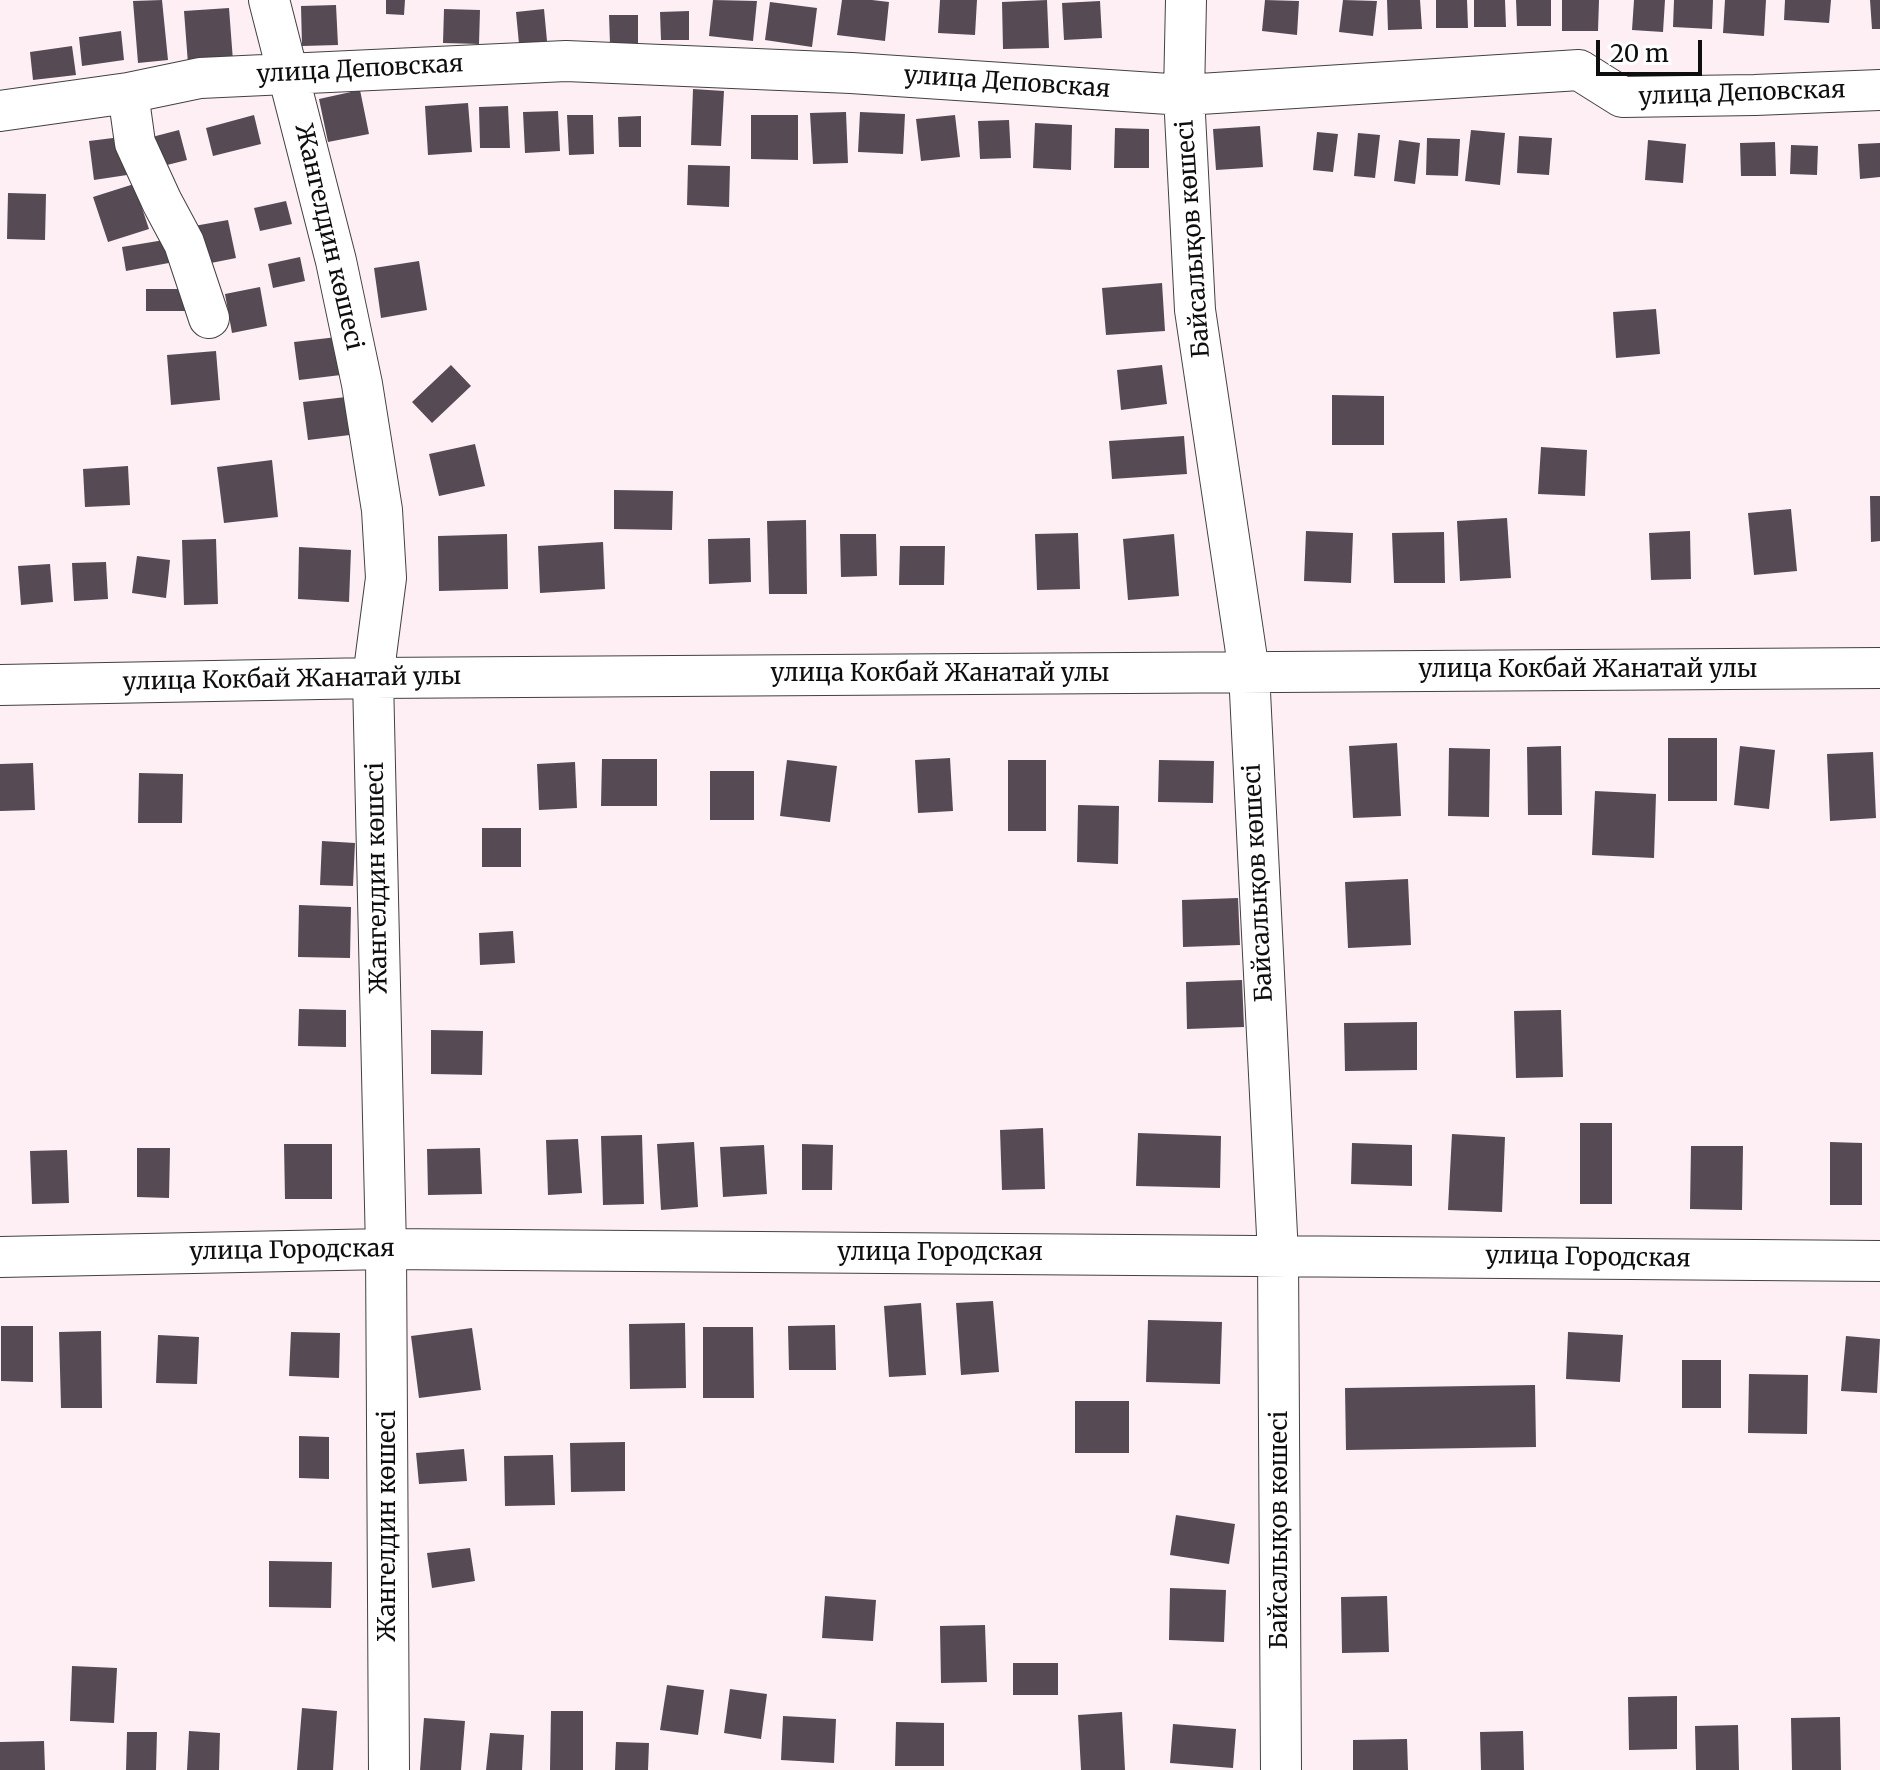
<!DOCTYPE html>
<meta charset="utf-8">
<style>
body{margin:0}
#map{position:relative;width:1880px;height:1770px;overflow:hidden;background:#feeff5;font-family:Merriweather,serif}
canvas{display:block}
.scale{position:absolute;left:1596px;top:40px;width:106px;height:36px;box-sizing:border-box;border:4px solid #0e0e0e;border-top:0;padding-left:10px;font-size:24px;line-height:28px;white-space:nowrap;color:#0e0e0e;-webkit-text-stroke:6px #fff;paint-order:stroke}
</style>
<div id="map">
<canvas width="1880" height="1770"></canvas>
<div class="scale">20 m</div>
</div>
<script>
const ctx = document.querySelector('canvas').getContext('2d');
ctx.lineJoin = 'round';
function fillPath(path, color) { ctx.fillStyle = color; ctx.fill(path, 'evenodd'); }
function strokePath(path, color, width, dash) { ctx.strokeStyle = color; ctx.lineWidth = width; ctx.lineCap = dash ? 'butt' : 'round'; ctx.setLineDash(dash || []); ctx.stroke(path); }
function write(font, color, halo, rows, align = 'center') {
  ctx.font = font + ' Merriweather,serif'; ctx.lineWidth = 8; ctx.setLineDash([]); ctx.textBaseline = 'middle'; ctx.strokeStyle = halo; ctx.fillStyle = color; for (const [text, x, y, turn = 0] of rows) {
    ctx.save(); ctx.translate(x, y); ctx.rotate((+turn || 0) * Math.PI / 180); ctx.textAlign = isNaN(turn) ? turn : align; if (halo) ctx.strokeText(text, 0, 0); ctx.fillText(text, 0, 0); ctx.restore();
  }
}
fillPath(new Path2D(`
 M162,0L168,60L138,63L133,1Z
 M386,0H405L404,15L386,14Z
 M713,0L757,1L753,41L709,36Z
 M842,0H872L889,2L885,41L837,35Z
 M940,0H977L975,35L938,33Z
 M1047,0L1049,48L1003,49L1002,2Z
 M1265,0L1299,1L1297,35L1262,31Z
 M1343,0L1377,1L1373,36L1339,32Z
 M1387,0H1420L1422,29L1388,30Z
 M1436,0H1467L1468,28H1436Z
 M1474,0H1505L1506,27H1474Z
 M1516,0H1551V26H1517Z
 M1562,0H1599L1598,31H1562Z
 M1634,0H1665L1663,32L1632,30Z
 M1674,0H1713L1712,29L1673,27Z
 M1725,0H1766L1764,36L1723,33Z
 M1785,0H1831L1829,23L1784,20Z
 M1870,0H1880V29H1872Z
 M1100,1L1102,38L1064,40L1062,3Z
 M770,2L817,8L812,47L765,40Z
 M336,5L338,45L302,46L301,6Z
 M229,8L233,61L188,64L184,11Z
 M444,9L480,10L479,44L443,43Z
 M544,9L547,41L519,44L516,12Z
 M689,11V40H661L660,12Z
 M609,15H638V45L610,44Z
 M121,31L124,60L82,66L79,37Z
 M72,46L76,75L33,80L30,52Z
 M693,89L724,91L721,146L691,145Z
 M360,90L369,134L328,142L319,99Z
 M468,103L472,152L428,155L425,106Z
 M508,106L510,148H480L479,107Z
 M558,111L560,151L525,153L523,112Z
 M846,112L848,163L813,164L810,113Z
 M860,112L905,114L903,154L858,152Z
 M254,115L261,144L213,156L206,128Z
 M567,115H593L594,154L569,155Z
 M751,115H798V160L751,159Z
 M955,115L960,157L921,161L916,119Z
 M641,116V147H619L618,117Z
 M1009,120L1011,158L980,159L978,121Z
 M1035,123L1072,125L1071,170L1033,168Z
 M1260,126L1263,167L1216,170L1213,129Z
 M1115,128L1149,129V168H1114Z
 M179,130L187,160L159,167L152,137Z
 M1471,130L1505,133L1500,185L1465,181Z
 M1317,132L1338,134L1333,172L1313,170Z
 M1358,133L1380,135L1375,178L1354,176Z
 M1519,136L1552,138L1549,175L1517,173Z
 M121,137L127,175L94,180L89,141Z
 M1427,138L1460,139L1458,176L1426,175Z
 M1399,140L1420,143L1415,184L1394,181Z
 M1648,140L1686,144L1683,183L1645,180Z
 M1775,142L1776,176H1741L1740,143Z
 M1880,143V177L1860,179L1858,144Z
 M1791,145L1818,146L1817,175L1790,174Z
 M688,165L730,166L729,207L687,205Z
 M134,184L149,229L108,242L93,197Z
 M8,193L46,194L45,240L7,239Z
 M286,201L292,224L260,231L254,208Z
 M228,220L236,258L201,265L194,226Z
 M170,239L174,262L126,271L122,247Z
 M300,257L305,281L273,288L268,264Z
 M419,261L427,310L381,318L374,268Z
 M1162,283L1165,331L1106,335L1102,288Z
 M260,287L267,326L232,333L225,294Z
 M146,289H185V311H146Z
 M1656,309L1660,354L1616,358L1613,312Z
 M337,337L341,375L299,380L294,342Z
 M216,351L220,400L171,405L167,355Z
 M451,365L471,386L432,423L412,402Z
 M1162,365L1167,404L1121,410L1117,370Z
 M1332,395L1384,396V445H1332Z
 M346,397L350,435L308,440L303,402Z
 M1184,436L1187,474L1112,479L1109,441Z
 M475,444L485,486L439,496L429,454Z
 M1541,447L1587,450L1585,496L1538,494Z
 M272,460L278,517L224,523L217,467Z
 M128,466L130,505L85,507L83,469Z
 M614,490L673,491L672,530L614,529Z
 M1870,496H1880V541L1871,542Z
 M1791,509L1797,571L1754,575L1748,513Z
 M1507,518L1511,578L1460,581L1457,521Z
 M806,520L807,594H769L767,521Z
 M1306,531L1353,533L1351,583L1304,581Z
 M1690,531L1691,579L1651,580L1649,533Z
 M1444,532L1445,583H1394L1392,533Z
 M1078,533L1080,589L1037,590L1035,534Z
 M507,534L508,589L439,591L438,536Z
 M840,534H876L877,576L841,577Z
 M1174,534L1179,596L1128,600L1123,539Z
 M750,538L751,582L709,584L708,539Z
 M216,539L218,604L184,605L182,540Z
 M603,542L605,589L540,593L538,546Z
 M900,546H945L944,585H899Z
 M299,547L351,550L349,602L298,599Z
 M137,556L170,560L166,598L132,593Z
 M106,562L108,599L74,601L72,563Z
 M50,564L53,602L21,605L18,566Z
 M1668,738H1717V801H1668Z
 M1397,743L1401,816L1353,818L1349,746Z
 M1561,746L1562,815H1528L1527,747Z
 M1740,746L1775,750L1769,809L1734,805Z
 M1449,748L1490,749L1489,817L1448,816Z
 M1873,752L1876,818L1830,821L1827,754Z
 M950,758L953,811L918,813L915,760Z
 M602,759H657V806H601Z
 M787,760L837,766L830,822L780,816Z
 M1008,760H1046V831H1008Z
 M1159,760L1214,761L1213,803L1158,802Z
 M575,762L577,808L539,810L537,764Z
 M33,763L35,810L0,811V764Z
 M710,771H754V820H710Z
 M139,773L183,774L182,823H138Z
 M1595,791L1656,794L1654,858L1592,855Z
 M1078,805L1119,806L1118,864L1077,862Z
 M482,828H521V867H482Z
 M322,841L355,843L353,886L320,885Z
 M1408,879L1411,945L1348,948L1345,882Z
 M1238,898L1240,945L1183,947L1182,900Z
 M299,905L351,907L350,958L298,957Z
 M513,931L515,963L480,965L479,933Z
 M1242,980L1244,1027L1187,1029L1186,982Z
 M299,1009L346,1010V1047L298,1046Z
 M1561,1010L1563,1077L1516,1078L1514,1011Z
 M1417,1022V1070L1345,1071L1344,1023Z
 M431,1030L483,1031L482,1075L431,1074Z
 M1580,1123H1612V1204H1580Z
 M1043,1128L1045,1189L1002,1190L1000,1130Z
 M1138,1133L1221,1136L1220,1188L1136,1186Z
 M1452,1134L1505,1137L1502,1212L1448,1210Z
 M642,1135L644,1204L603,1205L601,1136Z
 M578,1139L582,1193L548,1195L546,1140Z
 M694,1142L698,1207L661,1210L657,1144Z
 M1830,1142L1862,1143V1205H1830Z
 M1352,1143L1412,1145V1186L1351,1184Z
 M284,1144H332V1199H285Z
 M802,1144L833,1145L832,1190H802Z
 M764,1145L767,1194L723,1197L720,1147Z
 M1691,1146H1743L1742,1210L1690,1209Z
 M137,1148H170L169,1198L137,1197Z
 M480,1148L482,1194L428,1195L427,1149Z
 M67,1150L69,1203L32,1204L30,1151Z
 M993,1301L999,1372L961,1375L956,1303Z
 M921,1303L926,1375L889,1377L884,1306Z
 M1148,1320L1222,1322L1220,1384L1146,1382Z
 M685,1323L686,1388L630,1389L629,1324Z
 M835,1325L836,1370H789L788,1326Z
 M1,1326H33V1382L1,1381Z
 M703,1327H753L754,1398H703Z
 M472,1328L481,1390L419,1398L411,1336Z
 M101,1331L102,1408H61L59,1332Z
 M291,1332L340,1333L339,1378L289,1376Z
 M1568,1332L1623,1335L1620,1382L1566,1379Z
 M158,1335L199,1337L197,1384L156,1383Z
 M1846,1336L1880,1339L1877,1393L1841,1391Z
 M1682,1360H1721V1408H1682Z
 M1749,1374L1808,1375L1807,1434L1748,1433Z
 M1535,1385L1536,1447L1346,1450L1345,1388Z
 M1075,1401H1129V1453H1075Z
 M299,1436L329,1437V1479L299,1478Z
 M625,1442V1491L571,1492L570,1443Z
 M464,1449L467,1481L419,1484L416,1453Z
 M553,1455L555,1505L505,1506L504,1456Z
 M1176,1515L1235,1524L1229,1564L1170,1555Z
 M470,1548L475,1581L432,1588L427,1553Z
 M269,1561L332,1562L331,1608L269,1607Z
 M1170,1588L1226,1590L1224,1642L1169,1640Z
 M825,1596L876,1600L873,1641L822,1638Z
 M1387,1596L1389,1652L1342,1653L1341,1597Z
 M985,1625L987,1682L941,1683L940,1626Z
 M1013,1663H1058V1695H1013Z
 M72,1666L117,1668L114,1723L70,1721Z
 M667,1685L704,1690L698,1735L660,1730Z
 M730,1689L767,1694L761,1739L724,1733Z
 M1677,1696V1749L1629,1750L1628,1697Z
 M302,1708L337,1711L333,1770H297Z
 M551,1711H583V1770H550Z
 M1122,1712L1125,1770H1081L1078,1715Z
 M783,1716L836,1719L834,1763L781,1760Z
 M1840,1717L1841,1770H1792L1791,1718Z
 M424,1718L465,1721L461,1770H420Z
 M896,1722L944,1723V1766H895Z
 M1173,1724L1236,1729L1233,1768L1170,1763Z
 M1738,1725L1739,1770H1696L1695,1726Z
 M189,1731L220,1733L219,1770H187Z
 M1523,1731L1524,1770H1481L1480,1732Z
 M127,1732H157L156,1770H126Z
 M490,1733L524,1735L522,1770H486Z
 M1407,1739L1408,1770H1353V1740Z
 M44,1741L45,1770H0V1742Z
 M616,1742L649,1743L648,1770H615Z`), '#564b54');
const minor = new Path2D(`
 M269,0L336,261L362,384L382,510L386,578L373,678L386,1249L389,1770
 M1186,0L1184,95L1195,310L1249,672L1278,1255L1281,1770
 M128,93L135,143L162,202L184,243L209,318
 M0,111L128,93L200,78L566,61L851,73L1184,95L1579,70L1622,97L1755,95L1880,90
 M0,685L373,678L1880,668
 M0,1257L386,1249L1880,1261`);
strokePath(minor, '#414141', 42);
strokePath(minor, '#fff', 40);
write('24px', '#0e0e0e', '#fff', [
 ["улица Деповская",360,70,-3],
 ["улица Деповская",1007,83,4],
 ["улица Деповская",1742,94,-2],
 ["Жангелдин көшесі",328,237,77],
 ["Байсалықов көшесі",1194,239,-94],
 ["улица Кокбай Жанатай улы",1588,670],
 ["улица Кокбай Жанатай улы",940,674],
 ["улица Кокбай Жанатай улы",292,680,-1],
 ["Жангелдин көшесі",378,878,-91],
 ["Байсалықов көшесі",1259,883,-93],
 ["улица Городская",292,1251,-1],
 ["улица Городская",940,1253],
 ["улица Городская",1588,1258,1],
 ["Жангелдин көшесі",388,1526,-90],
 ["Байсалықов көшесі",1280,1530,-90]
]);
</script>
